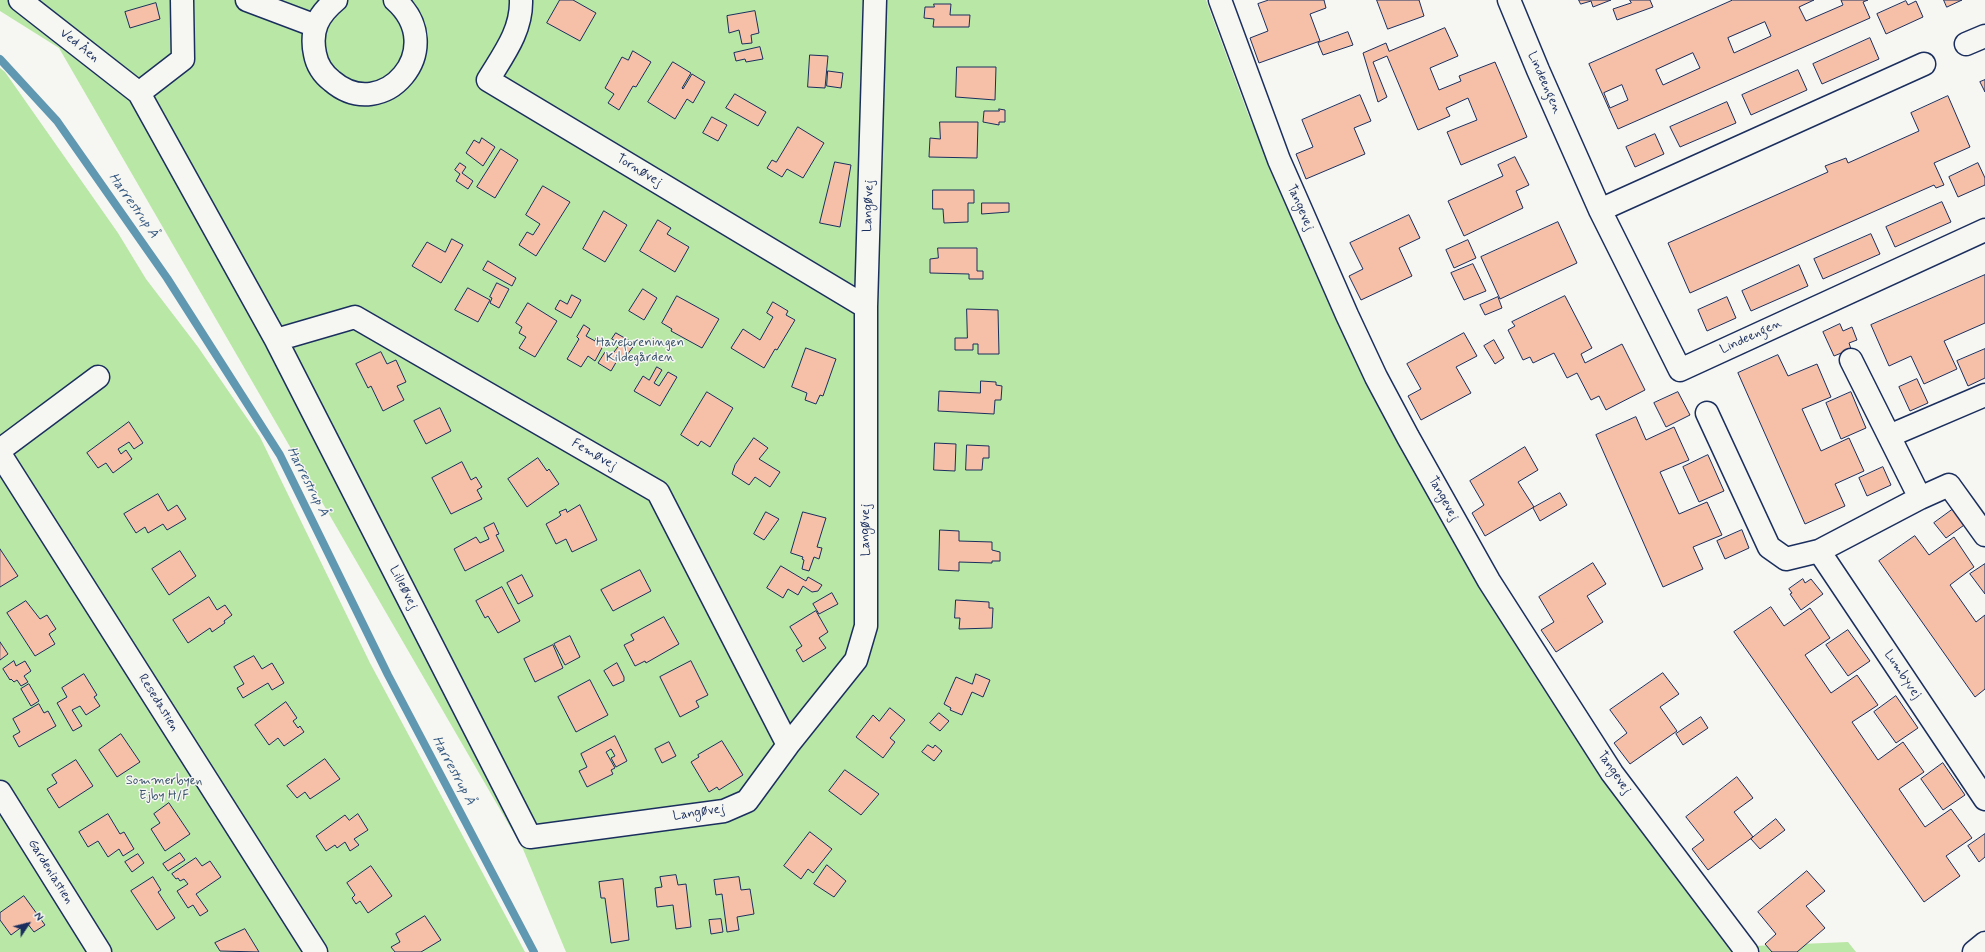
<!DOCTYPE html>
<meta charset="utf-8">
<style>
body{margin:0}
#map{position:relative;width:1985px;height:952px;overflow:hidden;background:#f6f6f2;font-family:Mynerve,sans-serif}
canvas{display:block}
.north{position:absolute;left:8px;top:904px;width:40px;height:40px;-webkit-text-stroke:3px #f6f6f2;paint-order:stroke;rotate:55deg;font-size:11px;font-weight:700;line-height:16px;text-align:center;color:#1b2f5e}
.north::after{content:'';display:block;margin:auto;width:14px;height:18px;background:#1b2f5e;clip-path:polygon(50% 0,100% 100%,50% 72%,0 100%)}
</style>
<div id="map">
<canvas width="1985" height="952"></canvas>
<div class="north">N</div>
</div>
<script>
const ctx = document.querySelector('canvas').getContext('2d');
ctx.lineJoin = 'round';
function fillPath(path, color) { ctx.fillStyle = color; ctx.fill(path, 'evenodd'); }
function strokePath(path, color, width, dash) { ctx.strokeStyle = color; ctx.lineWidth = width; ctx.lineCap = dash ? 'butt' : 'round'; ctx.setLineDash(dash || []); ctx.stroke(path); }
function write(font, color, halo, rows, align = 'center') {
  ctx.font = font + ' Mynerve,sans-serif'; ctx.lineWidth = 3; ctx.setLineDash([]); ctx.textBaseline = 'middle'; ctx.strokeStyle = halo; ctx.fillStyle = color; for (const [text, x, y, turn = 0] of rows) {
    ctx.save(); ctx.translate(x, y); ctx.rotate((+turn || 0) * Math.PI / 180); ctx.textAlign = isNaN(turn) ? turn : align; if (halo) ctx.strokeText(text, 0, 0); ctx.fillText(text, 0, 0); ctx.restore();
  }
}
fillPath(new Path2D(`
 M0,0H1206L1248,114L1363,374L1735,952H566L523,849L59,48L0,11Z
 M0,68L5,72L118,233L146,279L198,347L260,437L370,663L525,952H0Z
 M1848,942L1856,952H1741L1753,946Z`), '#b9e7a5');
strokePath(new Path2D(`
 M0,59L57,121L167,278L280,455L388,675L534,952`), '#6098b1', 8);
const building = new Path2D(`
 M560,0H573L596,13L580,41L547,23Z
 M1269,0H1324L1326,8L1310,14L1320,41L1259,63L1250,38L1268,31L1258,4Z
 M1377,0H1419L1424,16L1388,29Z
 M1579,0H1611L1593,7L1591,1L1581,4Z
 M1630,0H1650L1653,7L1617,20L1613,9L1631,3Z
 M1733,0H1814L1799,7L1806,21L1843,5L1841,0H1868L1863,2L1870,18L1618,129L1589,64ZM1765,22L1771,36L1734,53L1728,38ZM1693,53L1700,68L1663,85L1656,70ZM1622,85L1628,100L1610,108L1604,93Z
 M1944,0H1962L1947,7Z
 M1906,1L1908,5L1916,1L1923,17L1886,34L1877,14Z
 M156,3L160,19L130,28L125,12Z
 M934,4H951L950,15H970L969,27H933L934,19L924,18L925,7H934Z
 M755,11L759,33L751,35L752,43L742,44L739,30L729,33L727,16Z
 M1445,28L1458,56L1430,68L1439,90L1461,81L1459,76L1495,62L1527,137L1461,165L1447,132L1477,120L1468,98L1446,108L1450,116L1418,130L1387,56L1373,62L1387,97L1378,102L1363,53L1386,43L1389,51Z
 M1348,32L1353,45L1323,55L1318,43Z
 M1870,38L1879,59L1822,84L1813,64Z
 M760,47L763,59L746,62L745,59L736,61L734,53Z
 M633,51L651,62L636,87L633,86L619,110L608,103L614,94L605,88L622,57L628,60Z
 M810,55L828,56L825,88L808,87Z
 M673,62L691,73L682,88L683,89L692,74L705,82L693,103L687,99L675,119L648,102Z
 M957,67H996L995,100L956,97Z
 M1798,70L1807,90L1751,115L1742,95Z
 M828,71L843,73L841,88L827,86Z
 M1985,80V92L1980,82Z
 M735,94L766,112L758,126L726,108Z
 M1360,95L1371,121L1354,128L1365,154L1306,179L1296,154L1313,147L1302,120Z
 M1948,96L1970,147L1934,163L1944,185L1936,188L1934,185L1690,293L1668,243L1828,172L1825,166L1846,158L1848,163L1919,131L1911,113Z
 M1727,102L1736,123L1680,147L1670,127Z
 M999,109L1005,110V122H999V125L983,122L984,111H999Z
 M712,117L727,125L718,141L703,133Z
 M940,122H978L977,158L929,157L930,138L940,139Z
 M798,127L824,143L803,178L787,169L782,177L767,168L772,160L776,162Z
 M1655,134L1664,154L1635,167L1626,147Z
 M482,138L495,147L483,166L466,153L474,140L479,143Z
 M501,149L518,160L495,198L477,187Z
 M1515,157L1529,185L1516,191L1523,208L1464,236L1448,201L1503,176L1498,165Z
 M835,162L851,165L840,227L820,223Z
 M460,163L466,167L462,173L473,181L468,189L456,181L460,174L455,170Z
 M1978,163L1985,178V185L1958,197L1949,177Z
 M543,186L570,202L536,256L519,245L527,232L533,235L540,224L526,215Z
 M933,190H974V203H968V222L944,223L943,209H933Z
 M1942,202L1951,222L1895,247L1886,227Z
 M982,203H1009V212L982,214Z
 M604,211L627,225L605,262L583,249Z
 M1409,215L1420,238L1399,248L1412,276L1361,300L1349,276L1363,269L1350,243Z
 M658,220L671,228L667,234L689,247L675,272L640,251Z
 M1558,222L1577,263L1500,299L1481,257Z
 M1871,234L1880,254L1823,279L1814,259Z
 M452,239L463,245L441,283L412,266L427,242L445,252Z
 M1468,240L1476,258L1454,268L1446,250Z
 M938,248H977V271H983V279H969V274L930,273V259L938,258Z
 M488,261L516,278L512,286L483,270Z
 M1473,264L1486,291L1464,300L1451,273Z
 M1799,265L1808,286L1751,311L1742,291Z
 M1985,275V323L1944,341L1957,369L1924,384L1911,356L1889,366L1871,325Z
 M497,283L509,289L499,308L490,303L492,298L490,297Z
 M468,288L490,300L478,322L455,310Z
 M643,289L657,298L644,320L629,311Z
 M572,295L581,300L571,318L555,309L560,300L567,304Z
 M677,296L719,319L702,348L671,331L672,329L662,323Z
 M1565,296L1592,348L1581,354L1585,363L1622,344L1645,390L1606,410L1599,396L1591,400L1577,373L1567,378L1554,353L1533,363L1530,357L1523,360L1508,330L1515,326L1512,322Z
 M1498,297L1502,308L1485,315L1480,305Z
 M1727,297L1736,318L1707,331L1698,310Z
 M773,302L788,311L786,315L795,320L777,350L775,349L764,368L731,348L743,329L760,340L773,317L767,313Z
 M528,303L557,321L535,357L519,348L526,337L519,333L522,327L516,323Z
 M967,309L998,310L999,354H978V344H973V350H955V338H967Z
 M1840,324L1843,331L1852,327L1857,340L1849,343L1851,349L1834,356L1823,332Z
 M584,325L590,329L586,336L595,341L596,338L603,342L601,345L603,346L595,361L588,356L581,367L567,359L579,339L577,337Z
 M616,333L635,344L622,362L618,359L611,371L598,363L605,352L611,356L620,344L612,339Z
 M1464,333L1477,356L1456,367L1471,393L1421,420L1408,396L1421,389L1407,364Z
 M1494,340L1504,358L1495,364L1484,346Z
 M806,348L836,359L823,396L820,395L816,404L805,400L807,393L792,387Z
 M1985,349V378L1968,386L1957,361Z
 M381,352L387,364L396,360L406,382L397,386L404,400L383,411L371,386L368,388L356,364Z
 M1778,355L1788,376L1817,364L1831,397L1802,409L1821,451L1849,438L1864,471L1835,484L1845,506L1805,524L1738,373Z
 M657,367L662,370L654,383L659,386L668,372L677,377L660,406L634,391L643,376L649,380Z
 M1917,379L1928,403L1910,411L1899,387Z
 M981,381L996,382V385L1002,386L1001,400H995L994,414L938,411L939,391L980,393Z
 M707,392L733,408L710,447L701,441L698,446L681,435Z
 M1678,392L1690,415L1666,427L1654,403Z
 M1851,392L1866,428L1841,439L1826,403Z
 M440,408L451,431L426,444L414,421Z
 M1636,417L1646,440L1674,427L1689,460L1660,472L1679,514L1707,502L1722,535L1693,547L1703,569L1663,587L1596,435Z
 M129,422L143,443L134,449L129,442L118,449L121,454L126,450L132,459L113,473L106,463L98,468L87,453Z
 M754,438L768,448L759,459L780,472L770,487L755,477L749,485L732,474L735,465Z
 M935,443L956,444L955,471L934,470Z
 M967,445L989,446V458H983L982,470H966Z
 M1525,447L1538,470L1518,482L1534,507L1485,536L1472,513L1484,505L1470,481Z
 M1708,455L1724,491L1699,502L1683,467Z
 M538,458L547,471L549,469L559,484L527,507L508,479Z
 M462,462L471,480L476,477L482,487L477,490L482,499L451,514L432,478Z
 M1883,467L1891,485L1867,496L1859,478Z
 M1560,493L1567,505L1540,521L1533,508Z
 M158,494L168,511L177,505L186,519L167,530L163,524L148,533L145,527L136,533L124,514Z
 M580,505L597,540L572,552L566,539L556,544L546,524L557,518L561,515L559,512L566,509L567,512Z
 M1956,507L1967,523L1946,538L1934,523Z
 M766,512L779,519L764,540L754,534Z
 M803,512L826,518L817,547L822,548L819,559L814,557L809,571L802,569L804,560L802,559L803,557L791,553Z
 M494,523L499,534L496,535L504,551L465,571L454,549L476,537L480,543L489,539L484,528Z
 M940,530L959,531V541L992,542V550L1000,552V561H992V563L959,562V571L939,570Z
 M1742,530L1749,548L1725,559L1717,541Z
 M1915,536L1929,555L1954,537L1974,567L1950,585L1976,622L1985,615V689L1975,697L1879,561Z
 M0,549L18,576L0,587Z
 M180,551L196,576L169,595L152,569Z
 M1593,563L1606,584L1587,596L1603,622L1556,652L1541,630L1554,622L1539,597Z
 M1985,564V594L1970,574Z
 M781,566L806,581L808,577L822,585L818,591L812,592L803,586L798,595L788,589L783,598L767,588Z
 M640,570L651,591L613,611L601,590Z
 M522,575L533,596L518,604L507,583Z
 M1803,579L1805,583L1811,579L1823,594L1801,610L1790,594L1792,593L1789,589Z
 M502,587L520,621L498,633L488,616L485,618L476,601Z
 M832,593L838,604L819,614L813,604Z
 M209,597L217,610L225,605L232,615L224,621L225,623L212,632L210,628L188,643L173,620Z
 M956,600L989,602V608H993L992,628L959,629L960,618H955Z
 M26,601L40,619L47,615L56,629L49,634L55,644L35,656L7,613Z
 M1771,607L1784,626L1810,608L1830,638L1805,655L1831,693L1857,675L1878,705L1852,722L1878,760L1903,742L1924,772L1899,789L1925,827L1951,809L1972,838L1946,856L1960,876L1924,902L1734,632Z
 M816,611L828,632L819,638L826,648L803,662L796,650L802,646L790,627Z
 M664,617L679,644L646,663L645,661L635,666L624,645L634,640L631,635Z
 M1848,630L1870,661L1848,676L1826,645Z
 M570,636L580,657L565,665L554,644Z
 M0,642L8,654L0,660Z
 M553,645L563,668L535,682L524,659Z
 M254,656L262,669L272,663L284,683L272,690L268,683L243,698L237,688L244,684L234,667Z
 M14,661L16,666L25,661L31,671L24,676L28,682L21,686L17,680L14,682L11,679L10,680L3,669Z
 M691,661L708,695L696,701L699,707L680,717L660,677Z
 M617,663L624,677V681L613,686L604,671Z
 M1663,673L1679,694L1660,707L1677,731L1630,764L1614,743L1627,733L1610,710Z
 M84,674L97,695L94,697L100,706L86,715L80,706L72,710L82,726L73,731L57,703L67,697L62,688Z
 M976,674L990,680L983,697L972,692L962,715L950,710L951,708L944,704L956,677L972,684Z
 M590,680L608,715L576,732L558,697Z
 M29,684L39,701L31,706L21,689Z
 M1896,696L1918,728L1896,743L1874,712Z
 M286,702L297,718L293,721L298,728L300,726L304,732L284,746L278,738L269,745L255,725Z
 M39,704L44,713L48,711L56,726L19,747L13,736L20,732L13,719Z
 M890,708L905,720L890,738L895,742L883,758L856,737L873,715L879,721Z
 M939,713L949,721L940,731L930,723Z
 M1701,717L1708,728L1683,745L1676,734Z
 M121,734L140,762L117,777L99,750Z
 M615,736L627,761L616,767L611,758L615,756L611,749L606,752L615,768L611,770L613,774L587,787L579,771L587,767L581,754Z
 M722,741L743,775L719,790L717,787L709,792L691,762L699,757L698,755Z
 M669,742L676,756L662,763L655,749Z
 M928,745L933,748L935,745L942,751L934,761L922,752Z
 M325,759L340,779L310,799L305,792L297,798L287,786Z
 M76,760L93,786L59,808L47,789L57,783L52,775Z
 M1943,763L1965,795L1943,810L1921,779Z
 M845,770L879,794L861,815L829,791Z
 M1737,777L1753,798L1734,812L1753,837L1708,870L1692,849L1704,840L1686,817Z
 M169,803L190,834L165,851L151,829L160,823L154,814Z
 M108,814L120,834L124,832L134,849L123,856L119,849L108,857L98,841L88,847L79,832Z
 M358,814L368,830L354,839L359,845L350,851L345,842L337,848L335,845L326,851L316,836L345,815L349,820Z
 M1776,819L1785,830L1760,849L1751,839Z
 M810,832L832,849L813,873L808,869L801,879L784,866Z
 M1985,834V857L1979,862L1968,846Z
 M180,853L185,860L168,871L163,864Z
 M138,854L144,863L132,872L125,862Z
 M196,858L202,866L210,861L221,877L196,894L208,911L200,916L193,905L188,908L177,891L188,884L184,879L180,881L178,878L176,879L172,874Z
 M827,865L846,881L834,897L814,884Z
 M371,866L392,896L368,913L360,901L356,904L352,898L355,895L347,883Z
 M1807,871L1825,891L1806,906L1825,928L1797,952H1772L1765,944L1776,934L1758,912Z
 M676,875L678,885L686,884L691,927L676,929L673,905L657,907L655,888L662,887L660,877Z
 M153,877L161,890L158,892L175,918L157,930L131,891Z
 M739,877L741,890L750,889L754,914L737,917L739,930L727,932L722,894L716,895L714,880Z
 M623,879L629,940L611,943L605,898H601L599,882Z
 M24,896L45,925L34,932L27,923L11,935L0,920V913Z
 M425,916L441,940L421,952H395L391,947L400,942L396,934Z
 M721,919L723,932L711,934L709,920Z
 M245,929L259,952L220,951L215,943Z`);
fillPath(building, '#f5bfa8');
strokePath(building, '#1b2f5e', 1);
const minor = new Path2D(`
 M20,0L139,93L276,340L530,837L724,811L747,801L788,745L856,660L866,626V307L875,0
 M247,0L316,26
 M336,0C318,15 310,30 315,54C317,65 323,74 332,81C383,125 450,49 395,0
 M521,0C522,31 503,55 488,80L866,307
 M1220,0L1279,160L1294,194L1347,315L1376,377L1408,437L1489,581L1612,773L1747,952
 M1509,0L1538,70L1600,210L1680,370L1985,230
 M1966,44L1985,36
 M139,93L183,59L182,0
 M1600,210L1924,64
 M276,340L355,317L658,492L788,745
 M1851,360L1920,498
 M1707,413L1769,547L1786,559L1819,551L1920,498L1949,485L1985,535
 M1889,436L1985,395
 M0,450L98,377
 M0,454L316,952
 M1819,551L1985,799
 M0,792L100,952
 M1974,952L1985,943`);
strokePath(minor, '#1b2f5e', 25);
strokePath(minor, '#f6f6f2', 22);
write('13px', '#1b2f5e', '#f6f6f2', [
 ["Ved Åen",79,46,38],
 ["Lindeengen",1544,83,66],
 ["Tornøvej",639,171,31],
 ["Langøvej",869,206,-88],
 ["Tangevej",1300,208,66],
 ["Lindeengen",1751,337,-25],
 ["Femøvej",594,455,30],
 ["Tangevej",1443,499,61],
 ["Langøvej",866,530,-90],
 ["Lilleøvej",403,588,63],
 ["Lumbyvej",1902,675,56],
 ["Resedastien",158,703,58],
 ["Tangevej",1614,773,55],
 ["Langøvej",699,813,-9],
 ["Gardeniastien",50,872,58]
]);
write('13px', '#3b546c', '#f6f6f2', [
 ["Haveforeningen",640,343],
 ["Kildegården",640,358],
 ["Sommerbyen",164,781],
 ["Ejby H/F",164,796]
]);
write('italic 14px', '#385b81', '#f6f6f2', [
 ["Harrestrup Å",133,206,55],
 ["Harrestrup Å",307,482,63],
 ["Harrestrup Å",453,771,62]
]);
</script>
